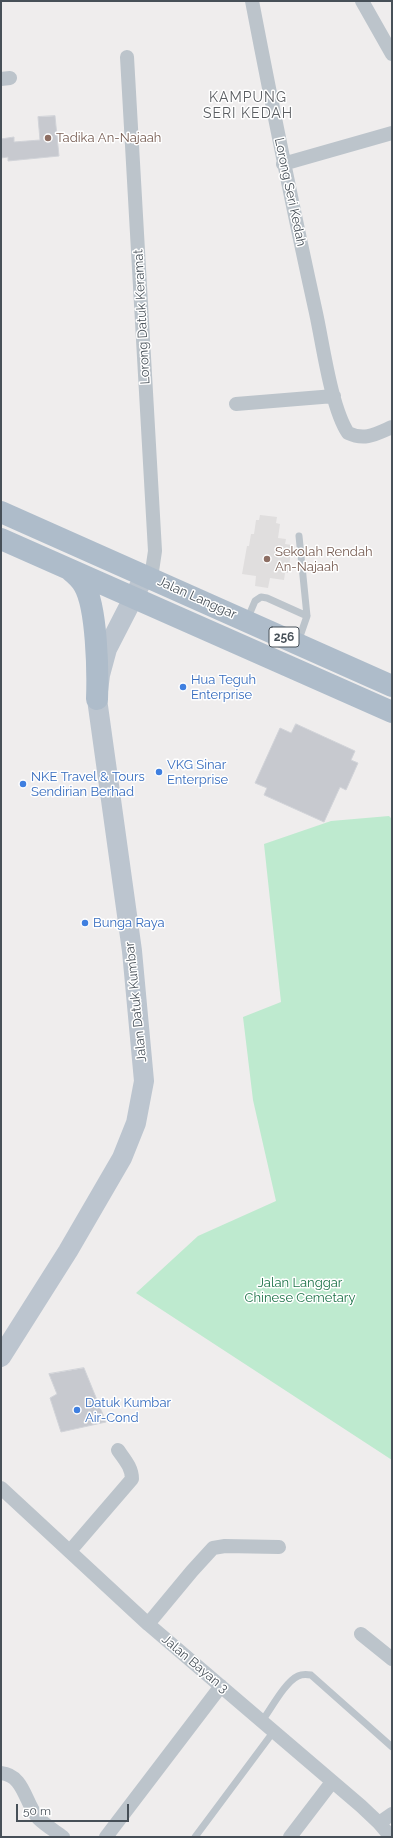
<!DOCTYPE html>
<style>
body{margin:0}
#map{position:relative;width:393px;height:1838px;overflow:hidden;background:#efeded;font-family:Raleway,sans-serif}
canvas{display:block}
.frame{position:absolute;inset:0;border:2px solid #475058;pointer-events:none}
.scale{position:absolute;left:16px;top:1804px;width:113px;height:18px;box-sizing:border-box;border:2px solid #475058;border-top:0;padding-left:5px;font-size:12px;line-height:14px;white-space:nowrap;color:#475058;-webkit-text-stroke:3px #fff;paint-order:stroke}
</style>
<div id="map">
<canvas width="393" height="1838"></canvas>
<div class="frame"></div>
<div class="scale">50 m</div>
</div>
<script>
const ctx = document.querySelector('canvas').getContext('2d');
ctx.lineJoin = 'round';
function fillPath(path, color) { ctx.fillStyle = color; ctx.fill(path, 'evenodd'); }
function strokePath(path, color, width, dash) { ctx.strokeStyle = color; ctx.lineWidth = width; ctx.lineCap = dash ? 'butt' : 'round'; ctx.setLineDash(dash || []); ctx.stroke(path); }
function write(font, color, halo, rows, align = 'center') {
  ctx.font = font + ' Raleway,sans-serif'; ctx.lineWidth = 3; ctx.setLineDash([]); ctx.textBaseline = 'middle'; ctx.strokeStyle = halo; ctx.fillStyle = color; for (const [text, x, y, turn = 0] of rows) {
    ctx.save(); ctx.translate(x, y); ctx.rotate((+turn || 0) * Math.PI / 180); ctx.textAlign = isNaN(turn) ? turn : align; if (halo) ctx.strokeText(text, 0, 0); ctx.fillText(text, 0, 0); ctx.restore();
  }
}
fillPath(new Path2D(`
 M260,515L277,517L276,523L280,524L278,538L286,539L285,544L292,545L288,573H285L284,580L270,578L268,588L255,586L256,576L242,574L247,546H249L251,534H254L256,520H259Z`), '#e0dede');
fillPath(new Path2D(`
 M389,816L392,819V1460L136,1293L198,1236L276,1201L253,1100L243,1017L281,1002L264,844L331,821Z`), '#beeacf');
const building = new Path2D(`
 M55,116L59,156L8,161V157L1,158V139L14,137V142L40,140L38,117Z
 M296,724L355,751L351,760L358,763L346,790L340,787L324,822L264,795L267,788L255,783L280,728L291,733Z
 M84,1368L106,1422L61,1432L50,1398L57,1394L49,1374Z`);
fillPath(building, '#c7c9cf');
strokePath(building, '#d1d3d8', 1);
strokePath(new Path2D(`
 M247,620L255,601L261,597L267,598L307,616
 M298,642L307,616L299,536
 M262,1721C271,1709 285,1682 298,1676C302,1674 306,1674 311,1675L392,1747
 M195,1837L274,1731`), '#bcc4cb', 7);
strokePath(new Path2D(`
 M252,1C272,105 293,209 316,313C323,345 331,407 348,433C365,441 376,434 392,427
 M362,1L392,54
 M127,57L155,551L151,578
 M1,79L10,78
 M283,164L392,133
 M236,404L334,396
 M1,1488L148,1624L361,1806L379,1823L391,1837
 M70,1551L132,1479C132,1467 124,1459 118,1450
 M148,1624L192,1571L213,1548L225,1546L279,1547
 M361,1634L392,1659
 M1,1773C24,1775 25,1803 38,1818C45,1825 55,1831 63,1837
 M379,1823L392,1814
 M106,1837L221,1686
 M290,1837L332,1782`), '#bcc4cb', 14);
strokePath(new Path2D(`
 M1,1357L68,1251L122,1158L136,1123L144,1081L132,951L97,699L100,675L107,649L145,575`), '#bcc5cf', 20);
strokePath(new Path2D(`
 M1,512L392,686
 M1,539L392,712
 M71,571C76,575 81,580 84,585C97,607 98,672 97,699`), '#aebcca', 22);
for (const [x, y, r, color] of [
 [48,138,4,"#8d6e63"],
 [267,559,4,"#8d6e63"],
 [183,687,4,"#3f7fe0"],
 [159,772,4,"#3f7fe0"],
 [23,784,4,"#3f7fe0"],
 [85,923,4,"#3f7fe0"],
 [77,1410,4,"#3f7fe0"]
]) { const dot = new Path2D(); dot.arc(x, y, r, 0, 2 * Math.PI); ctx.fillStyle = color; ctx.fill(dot); strokePath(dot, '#fff', 1.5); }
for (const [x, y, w] of [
 [284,637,30]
]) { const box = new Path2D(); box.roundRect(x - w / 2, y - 10, w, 20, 3); ctx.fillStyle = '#fff'; ctx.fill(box); strokePath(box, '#475058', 1); }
write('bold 12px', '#475058', null, [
 ["256",284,637]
]);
write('13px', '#785e54', '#fff', [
 ["Tadika An-Najaah",56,138],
 ["Sekolah Rendah",275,552],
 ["An-Najaah",275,567]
], 'left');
write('13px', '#475058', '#fff', [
 ["Lorong Seri Kedah",290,192,78],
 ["Lorong Datuk Keramat",142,317,-93],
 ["Jalan Langgar",197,598,24],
 ["Jalan Datuk Kumbar",136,1002,-96],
 ["Jalan Bayan 3",195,1664,40]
]);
write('13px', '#366cbe', '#fff', [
 ["Hua Teguh",191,680],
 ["Enterprise",191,695],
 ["VKG Sinar",167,765],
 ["Enterprise",167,780],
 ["NKE Travel & Tours",31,777],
 ["Sendirian Berhad",31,792],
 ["Bunga Raya",93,923],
 ["Datuk Kumbar",85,1403],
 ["Air-Cond",85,1418]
], 'left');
write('13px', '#1e7349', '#fff', [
 ["Jalan Langgar",300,1283],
 ["Chinese Cemetary",300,1298]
]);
ctx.letterSpacing = '1px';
write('14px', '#5a5d61', '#fff', [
 ["KAMPUNG",248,98],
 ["SERI KEDAH",248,114]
]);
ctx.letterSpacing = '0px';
</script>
